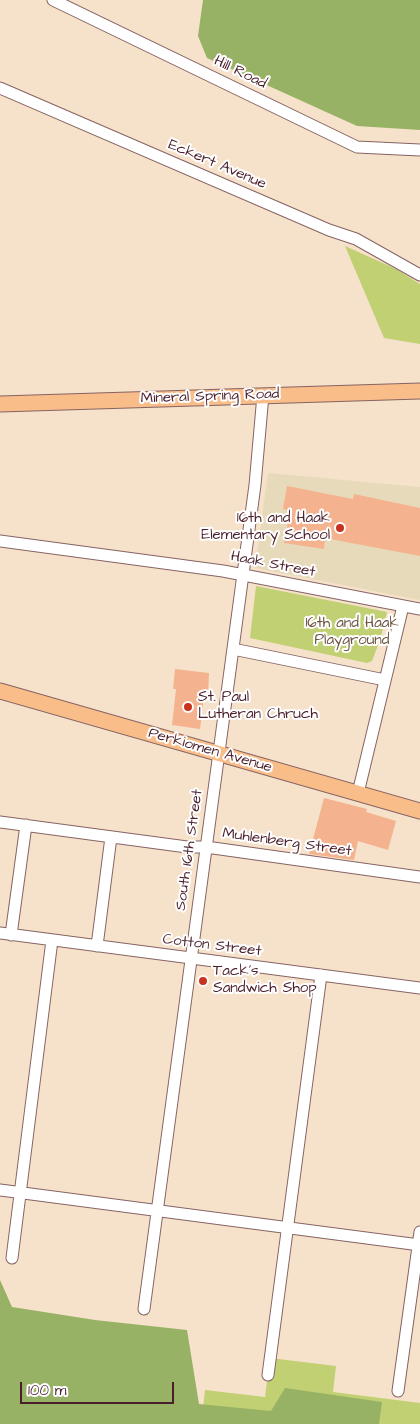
<!DOCTYPE html>
<style>
body{margin:0}
#map{position:relative;width:420px;height:1424px;overflow:hidden;background:#f6e2ca;font-family:"Architects Daughter",sans-serif}
canvas{display:block}
.scale{position:absolute;left:20px;top:1382px;width:154px;height:22px;box-sizing:border-box;border:2px solid #4a1f2b;border-top:0;padding-left:6px;font-size:15px;line-height:18px;white-space:nowrap;color:#4a1f2b;-webkit-text-stroke:4px #fff;paint-order:stroke}
</style>
<div id="map">
<canvas width="420" height="1424"></canvas>
<div class="scale">100 m</div>
</div>
<script>
const ctx = document.querySelector('canvas').getContext('2d');
ctx.lineJoin = 'round';
function fillPath(path, color) { ctx.fillStyle = color; ctx.fill(path, 'evenodd'); }
function strokePath(path, color, width, dash) { ctx.strokeStyle = color; ctx.lineWidth = width; ctx.lineCap = dash ? 'butt' : 'round'; ctx.setLineDash(dash || []); ctx.stroke(path); }
function write(font, color, halo, rows, align = 'center') {
  ctx.font = font + ' "Architects Daughter",sans-serif'; ctx.lineWidth = 4; ctx.setLineDash([]); ctx.textBaseline = 'middle'; ctx.strokeStyle = halo; ctx.fillStyle = color; for (const [text, x, y, turn = 0] of rows) {
    ctx.save(); ctx.translate(x, y); ctx.rotate((+turn || 0) * Math.PI / 180); ctx.textAlign = isNaN(turn) ? turn : align; if (halo) ctx.strokeText(text, 0, 0); ctx.fillText(text, 0, 0); ctx.restore();
  }
}
fillPath(new Path2D(`
 M268,473L420,487V600L255,568Z`), '#e7daba');
fillPath(new Path2D(`
 M345,246L396,269L420,284V344L384,338Z
 M256,586L387,612L380,640L372,661L367,663L250,638Z
 M0,1349L202,1418L205,1390L265,1397L270,1358L336,1366L333,1392L420,1403V1424H0Z`), '#c0d073');
fillPath(new Path2D(`
 M203,0H420V130L357,126L207,58L198,36Z
 M0,1280L12,1307L95,1320L187,1330L199,1404L271,1411L285,1388L382,1402L379,1424H0Z`), '#98b265');
fillPath(new Path2D(`
 M287,486L353,499L354,494L420,508V556L325,538L324,549L284,543L290,511L283,509Z
 M175,669L209,673L208,696H204L200,729L172,725L176,689H173Z
 M324,798L367,809L366,812L396,821L388,850L358,841L354,860L309,854Z`), '#f4b28e');
const minor = new Path2D(`
 M53,0L357,147L420,150
 M0,88L329,230L356,239L420,275
 M0,541L223,571L420,609
 M233,649L385,680
 M358,793L403,606
 M0,822L187,847H206L420,877
 M0,933L420,988
 M11,935L26,825
 M97,946L111,837
 M0,1190L420,1245
 M12,1258L52,940
 M144,1309L255,485L263,395
 M268,1375L321,975
 M398,1391L420,1232`);
const major = new Path2D(`
 M0,404L420,391
 M0,691L420,811`);
strokePath(minor, '#866363', 13);
strokePath(major, '#866363', 17);
strokePath(minor, '#fff', 11);
strokePath(major, '#f8bd89', 15);
for (const [x, y, r, color] of [
 [340,528,5,"#c8321e"],
 [188,707,5,"#c8321e"],
 [203,981,5,"#c8321e"]
]) { const dot = new Path2D(); dot.arc(x, y, r, 0, 2 * Math.PI); ctx.fillStyle = color; ctx.fill(dot); strokePath(dot, '#fff', 2); }
write('15px', '#4a1f2b', '#fff', [
 ["Hill Road",240,73,26],
 ["Eckert Avenue",217,165,23],
 ["Mineral Spring Road",210,397,-2],
 ["Haak Street",273,565,11],
 ["Perkiomen Avenue",210,751,16],
 ["Muhlenberg Street",287,843,8],
 ["South 16th Street",190,850,-82],
 ["Cotton Street",212,946,7]
]);
write('15px', '#4a1f2b', '#fff', [
 ["16th and Haak",330,519,"right"],
 ["Elementary School",330,536,"right"],
 ["St. Paul",198,698],
 ["Lutheran Chruch",198,715],
 ["Tack's",213,972],
 ["Sandwich Shop",213,989]
], 'left');
write('15px', '#6d5441', '#fff', [
 ["16th and Haak",352,624],
 ["Playground",352,641]
]);
</script>
